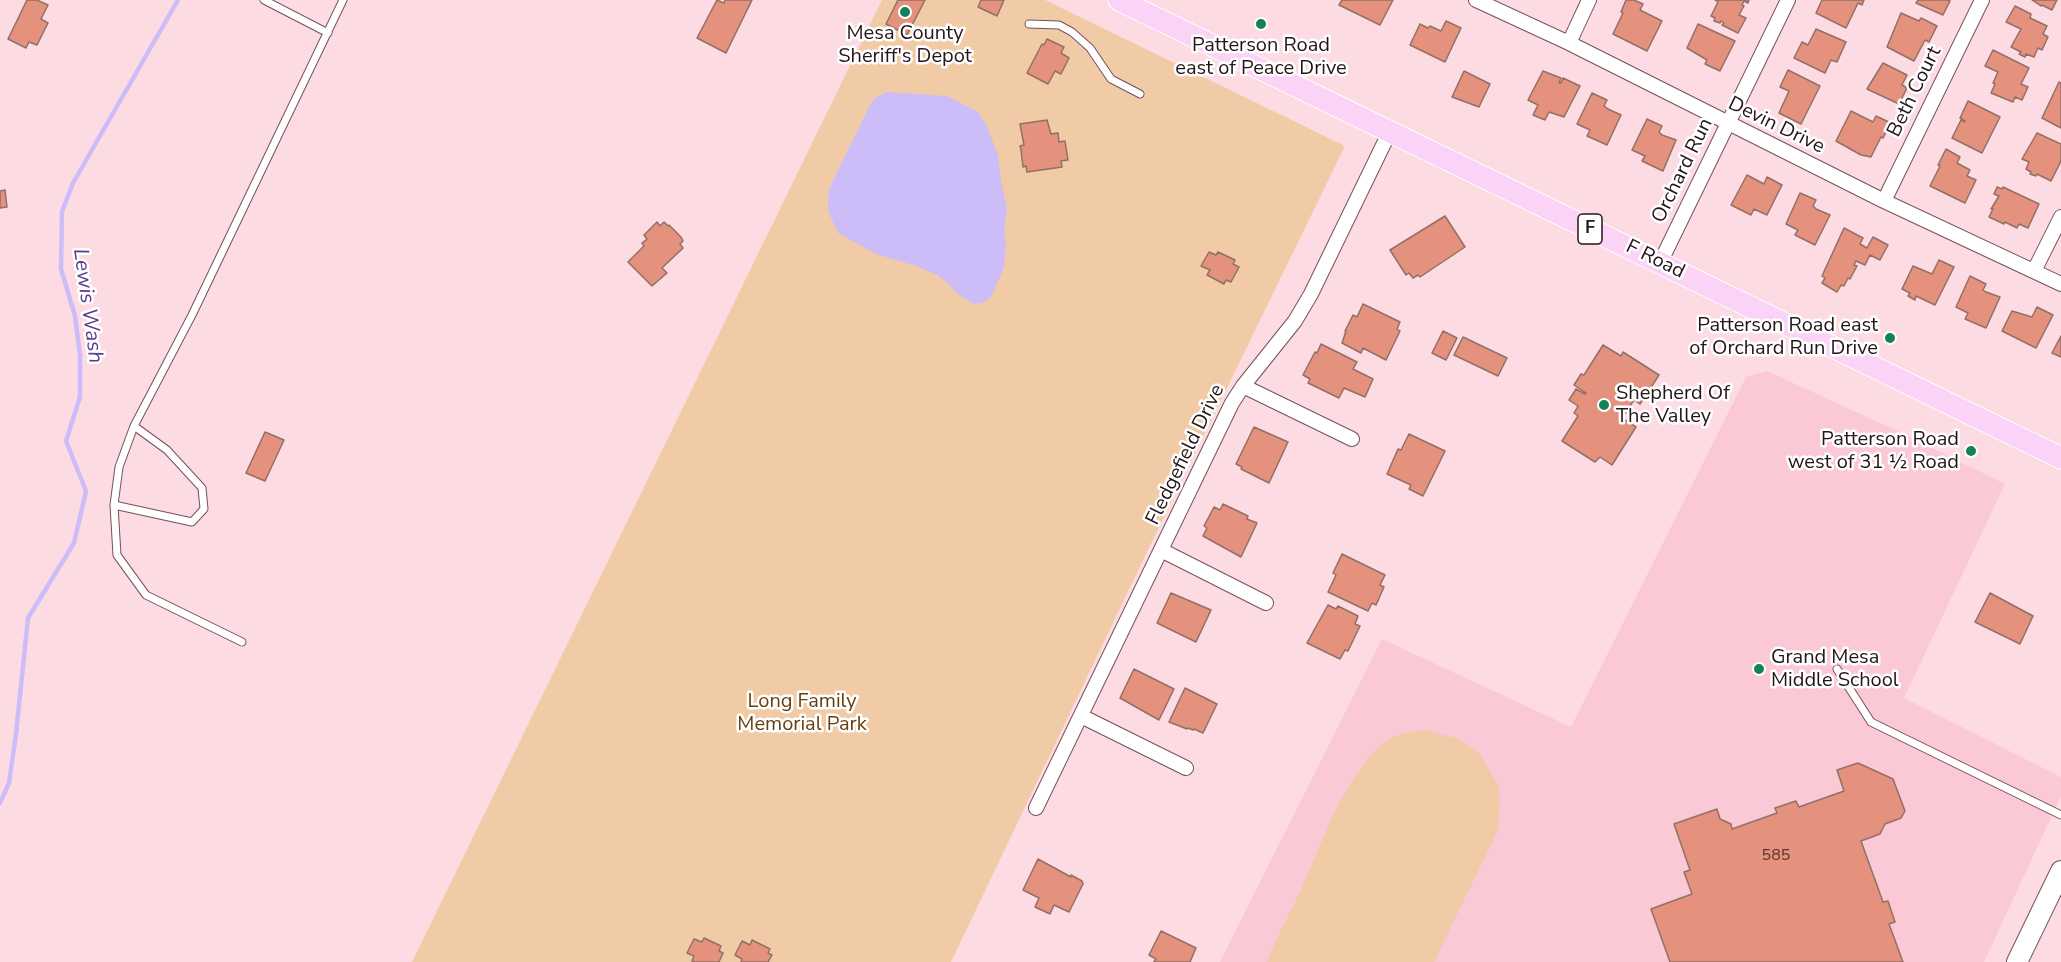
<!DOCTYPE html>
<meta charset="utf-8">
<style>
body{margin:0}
canvas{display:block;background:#fcdbe3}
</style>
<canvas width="2061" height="962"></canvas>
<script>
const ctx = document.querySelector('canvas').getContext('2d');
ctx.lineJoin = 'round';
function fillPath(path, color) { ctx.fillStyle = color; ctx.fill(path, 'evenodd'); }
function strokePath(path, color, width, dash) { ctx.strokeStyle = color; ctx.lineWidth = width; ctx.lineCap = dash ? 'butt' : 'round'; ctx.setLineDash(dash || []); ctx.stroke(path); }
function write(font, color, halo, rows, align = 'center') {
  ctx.font = font + ' "Nunito Sans",sans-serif'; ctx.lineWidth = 5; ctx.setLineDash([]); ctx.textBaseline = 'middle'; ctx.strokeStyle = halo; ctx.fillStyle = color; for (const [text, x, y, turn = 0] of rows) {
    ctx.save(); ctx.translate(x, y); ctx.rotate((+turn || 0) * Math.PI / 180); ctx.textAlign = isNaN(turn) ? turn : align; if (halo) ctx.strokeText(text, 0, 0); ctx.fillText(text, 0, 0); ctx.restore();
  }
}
fillPath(new Path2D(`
 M1767,371L1906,435L2005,484L1904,698L2061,777V796L1984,962H1220L1382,639L1571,727L1746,377Z`), '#fac9d5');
fillPath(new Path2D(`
 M882,0H1045L1345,146L1144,558L951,962H412Z
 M1426,730L1459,739L1478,752L1498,784L1500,799L1498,830L1434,962H1267C1277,936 1291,912 1302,887C1323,841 1344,776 1383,744C1395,733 1410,731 1426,730Z`), '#f1cba6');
fillPath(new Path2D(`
 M887,92L947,96L978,112L987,126L998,156L1001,181L1007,208L1004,232L1006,241L1004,267L994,291L990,298L982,303L974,304L967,300L954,291L950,285L937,275L916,266L876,254L838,233L828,211L829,189L870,105L875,98Z`), '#ccbdf8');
strokePath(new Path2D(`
 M0,803L9,783L16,734L28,618L74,543L86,491L66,441L80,397V355L75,316L61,269L62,212L73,183L178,0`), '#ccbdf8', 4.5);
const building = new Path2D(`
 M27,0H37L48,5L41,19L48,23L37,45L29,42L26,48L8,39Z
 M717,0L724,3L725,0H752L726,53L697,38Z
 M898,0H925L907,35L886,24Z
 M981,0H1004L997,16L978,7Z
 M1342,0H1393L1380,25L1339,5Z
 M1626,0H1634L1643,4L1640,10L1662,21L1647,51L1613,34L1623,13L1621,12Z
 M1715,0H1749L1748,3L1744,1L1742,5L1744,6L1739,15L1746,18L1738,33L1722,25L1724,23L1721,21L1720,23L1714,21L1715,18L1711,16L1718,2Z
 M1822,0H1864L1862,5L1858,3L1846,28L1816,13Z
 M1918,0H1948L1950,1L1943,15L1916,3Z
 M2032,0H2057L2052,10L2042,5L2041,6Z
 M2015,6L2031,14L2030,18L2047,26L2043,34L2048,37L2042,50L2038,48L2034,57L2026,54L2025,57L2019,54L2021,52L2011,47L2021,29L2006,22Z
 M1901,13L1919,21L1921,18L1937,26L1929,42L1925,40L1914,61L1887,47Z
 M1446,21L1461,28L1445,62L1410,45L1420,24L1428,28L1430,26L1441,31Z
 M1698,24L1735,41L1720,71L1705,64L1707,60L1687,48Z
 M1816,29L1846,42L1837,62L1831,60L1825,73L1794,58L1802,42L1808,45Z
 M1047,39L1064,47L1061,53L1069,58L1061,74L1055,71L1048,84L1027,73L1042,44L1044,45Z
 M1993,50L2029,68L2021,84L2028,87L2022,100L2015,97L2013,102L1991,93L1995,84L1993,83L1998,72L1985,66Z
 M1883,63L1907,75L1902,85L1907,88L1899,104L1867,89Z
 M1788,70L1820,86L1801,124L1779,113L1789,91L1780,87Z
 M1464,71L1490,84L1479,107L1452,97Z
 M1543,71L1561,78L1559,83H1561L1563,78L1580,86L1564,117L1549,112L1545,120L1533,115L1538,105L1528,100Z
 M2059,82L2061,83V128L2042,118Z
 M1592,93L1607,100L1604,106L1608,109L1621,115L1607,145L1587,136L1590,130L1577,124Z
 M1968,101L2000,117L1982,153L1952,138L1961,120L1965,122V121L1960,118Z
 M1851,111L1873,122L1876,116L1891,123L1883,138L1881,137L1871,157L1861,155L1836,141Z
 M1647,119L1662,126L1659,132L1662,135L1676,140L1663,171L1642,161L1645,156L1632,150Z
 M1047,120L1051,134L1058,133L1059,142L1065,141L1068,160L1061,161L1062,167L1027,172L1026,166L1023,167L1021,150L1020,146L1024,145L1020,124Z
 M2037,133L2061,144V161L2051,181L2037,174L2036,176L2030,174L2031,172L2026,169L2029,162L2022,159Z
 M1946,149L1960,157L1957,163L1970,170L1967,176L1976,180L1965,203L1930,186L1940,166L1938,165Z
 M1747,175L1764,184L1767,177L1782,185L1767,215L1754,209L1751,215L1731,205Z
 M1997,187L2002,189L2003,187L2039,204L2028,228L2019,224L2017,228L2005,222L2004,224L1989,217L1993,209H1991L1999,196L1994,194Z
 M5,190L7,207L0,208V191Z
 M1800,193L1816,200L1813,206L1816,209L1830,215L1815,245L1795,235L1798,230L1786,224Z
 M1445,216L1465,247L1420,277L1418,275L1413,278L1409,273L1406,275L1390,250Z
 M657,222L660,226L664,222L668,226L669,225L681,237L683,241L680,244L683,248L662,268L667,273L652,286L628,262L644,246L642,243L647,239L644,235Z
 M1844,228L1863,238L1860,244L1867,248L1873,237L1888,245L1880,260L1870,255L1865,265L1856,261L1854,265L1857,266L1850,279L1848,278L1844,286L1841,285L1837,292L1822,283L1825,278L1822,276Z
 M1209,252L1216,255L1218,252L1235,260L1233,264L1239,267L1231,282L1226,280L1224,284L1207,275L1210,270L1201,266Z
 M1939,260L1954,267L1935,305L1916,296L1915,300L1908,296L1910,293L1902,289L1913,266L1932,274Z
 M1970,276L1986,284L1983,290L1986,292L2000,297L1986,328L1965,319L1968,313L1956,307Z
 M1363,304L1400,322L1397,329L1400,331L1386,360L1363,348L1361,353L1342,343L1346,331H1345L1353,315L1357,317Z
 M2037,307L2053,315L2036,348L2002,331L2012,311L2032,317Z
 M1443,331L1457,338L1446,360L1432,353Z
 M2061,336V357L2052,353Z
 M1463,337L1507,358L1498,376L1454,355Z
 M1321,344L1357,362L1353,369L1373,379L1365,397L1344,388L1339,398L1308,383L1310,379L1303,375L1315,352L1317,353Z
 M1603,345L1621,356L1623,352L1659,375L1640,404L1634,400L1622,418L1636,427L1612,465L1600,457L1595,462L1562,441L1578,416L1574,413L1578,406L1569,400L1576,389L1585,394L1586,393L1574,385L1581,374L1584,375Z
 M1254,427L1288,442L1269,483L1241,469L1242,467L1236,464Z
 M265,432L284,440L265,481L246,473Z
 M1409,434L1445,451L1423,496L1409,489L1411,485L1387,474L1398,449L1401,450Z
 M1223,504L1248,516L1247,519L1257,523L1241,557L1203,536L1207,528L1204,526L1214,507L1220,510Z
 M1342,554L1385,575L1380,585L1384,587L1376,605L1372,603L1368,611L1328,592L1336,575L1333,573Z
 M1171,593L1211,610L1196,642L1157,623Z
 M1990,593L2033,616L2020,644L1975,622Z
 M1328,605L1336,609L1338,606L1358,616L1355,624L1360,626L1348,651L1345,650L1340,659L1307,643Z
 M1134,669L1174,689L1159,720L1120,698Z
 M1185,688L1217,704L1203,733L1194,729L1193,730L1188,728L1187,729L1169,722Z
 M1858,763L1893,779L1905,811L1901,818L1885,824L1880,834L1861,841L1883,902L1888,901L1895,922L1889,924L1903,962H1670L1651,909L1692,894L1684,872L1690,870L1674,824L1717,809L1720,819L1731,824L1732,829L1777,813L1775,808L1796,801L1799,807L1844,791L1837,770Z
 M1038,859L1071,877V875L1082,881L1083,884L1069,912L1054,905L1050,914L1035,907L1039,898L1023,890Z
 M1161,931L1196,948L1190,962H1154L1156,959L1149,955Z
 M704,938L721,946L719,951L723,953L719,962H695L692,961L694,956L687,953L694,939L702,942Z
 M752,940L770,949L768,953L772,955L768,962H741L742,959L735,955L742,941L750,945Z`);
fillPath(building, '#e4917e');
strokePath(building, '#936f66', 1.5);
const lane = new Path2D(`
 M264,0L328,33
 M1029,24L1059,25L1072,32L1090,48L1111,79L1140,94
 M114,505L192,522L204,509L202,488L167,450L134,426
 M242,642L146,595L117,555L114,505L119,467L134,426L192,315L343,0
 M1837,669L1871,722L2061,815`);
const street = new Path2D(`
 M1476,0L1569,43L1884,201L2061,284
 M1569,43L1589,0
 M1884,201L1982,0
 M1660,263L1788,0
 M2034,271L2061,217
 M1243,386L1352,439
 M1161,550L1266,603
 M1081,716L1186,768
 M1036,808L1232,403L1243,386L1295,321L1311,294L1390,131`);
const secondary = new Path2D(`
 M2017,962L2061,871`);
const primary = new Path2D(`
 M1119,0L2061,458`);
strokePath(lane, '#74515b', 9);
strokePath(street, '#74515b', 16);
strokePath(secondary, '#74515b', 22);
strokePath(primary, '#fff', 23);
strokePath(lane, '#fff', 7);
strokePath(street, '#fff', 14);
strokePath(secondary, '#fff', 20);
strokePath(primary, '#fad3f7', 21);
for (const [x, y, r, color] of [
 [905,12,6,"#15805c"],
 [1261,24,6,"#15805c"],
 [1890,338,6,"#15805c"],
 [1604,405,6,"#15805c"],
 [1971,451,6,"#15805c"],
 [1759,669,6,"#15805c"]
]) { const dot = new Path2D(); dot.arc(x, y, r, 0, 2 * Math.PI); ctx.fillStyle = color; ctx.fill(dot); strokePath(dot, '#fff', 2); }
write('16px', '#533432', null, [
 ["585",1776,856]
]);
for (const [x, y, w] of [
 [1590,229,24]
]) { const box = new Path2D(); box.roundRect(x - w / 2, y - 15, w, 30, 4.5); ctx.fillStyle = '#fff'; ctx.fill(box); strokePath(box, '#231519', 1.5); }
write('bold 18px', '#231519', null, [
 ["F",1590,229]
]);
write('20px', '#231519', '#fff', [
 ["Mesa County",905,34],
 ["Sheriff's Depot",905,57],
 ["Patterson Road",1261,46],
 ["east of Peace Drive",1261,69],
 ["Patterson Road east",1878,326,"right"],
 ["of Orchard Run Drive",1878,349,"right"],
 ["Shepherd Of",1616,394,"left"],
 ["The Valley",1616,417,"left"],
 ["Patterson Road",1959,440,"right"],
 ["west of 31 ½ Road",1959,463,"right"],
 ["Grand Mesa",1771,658,"left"],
 ["Middle School",1771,681,"left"]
]);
write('20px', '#231519', '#fff', [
 ["Beth Court",1915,92,-64],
 ["Devin Drive",1776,126,26],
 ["Orchard Run",1683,171,-64],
 ["F Road",1655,260,26],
 ["Fledgefield Drive",1186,455,-64]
]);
write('20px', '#663f0f', '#fff', [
 ["Long Family",802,702],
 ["Memorial Park",802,725]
]);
write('italic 21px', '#583b8f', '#fff', [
 ["Lewis Wash",87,306,82]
]);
</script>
